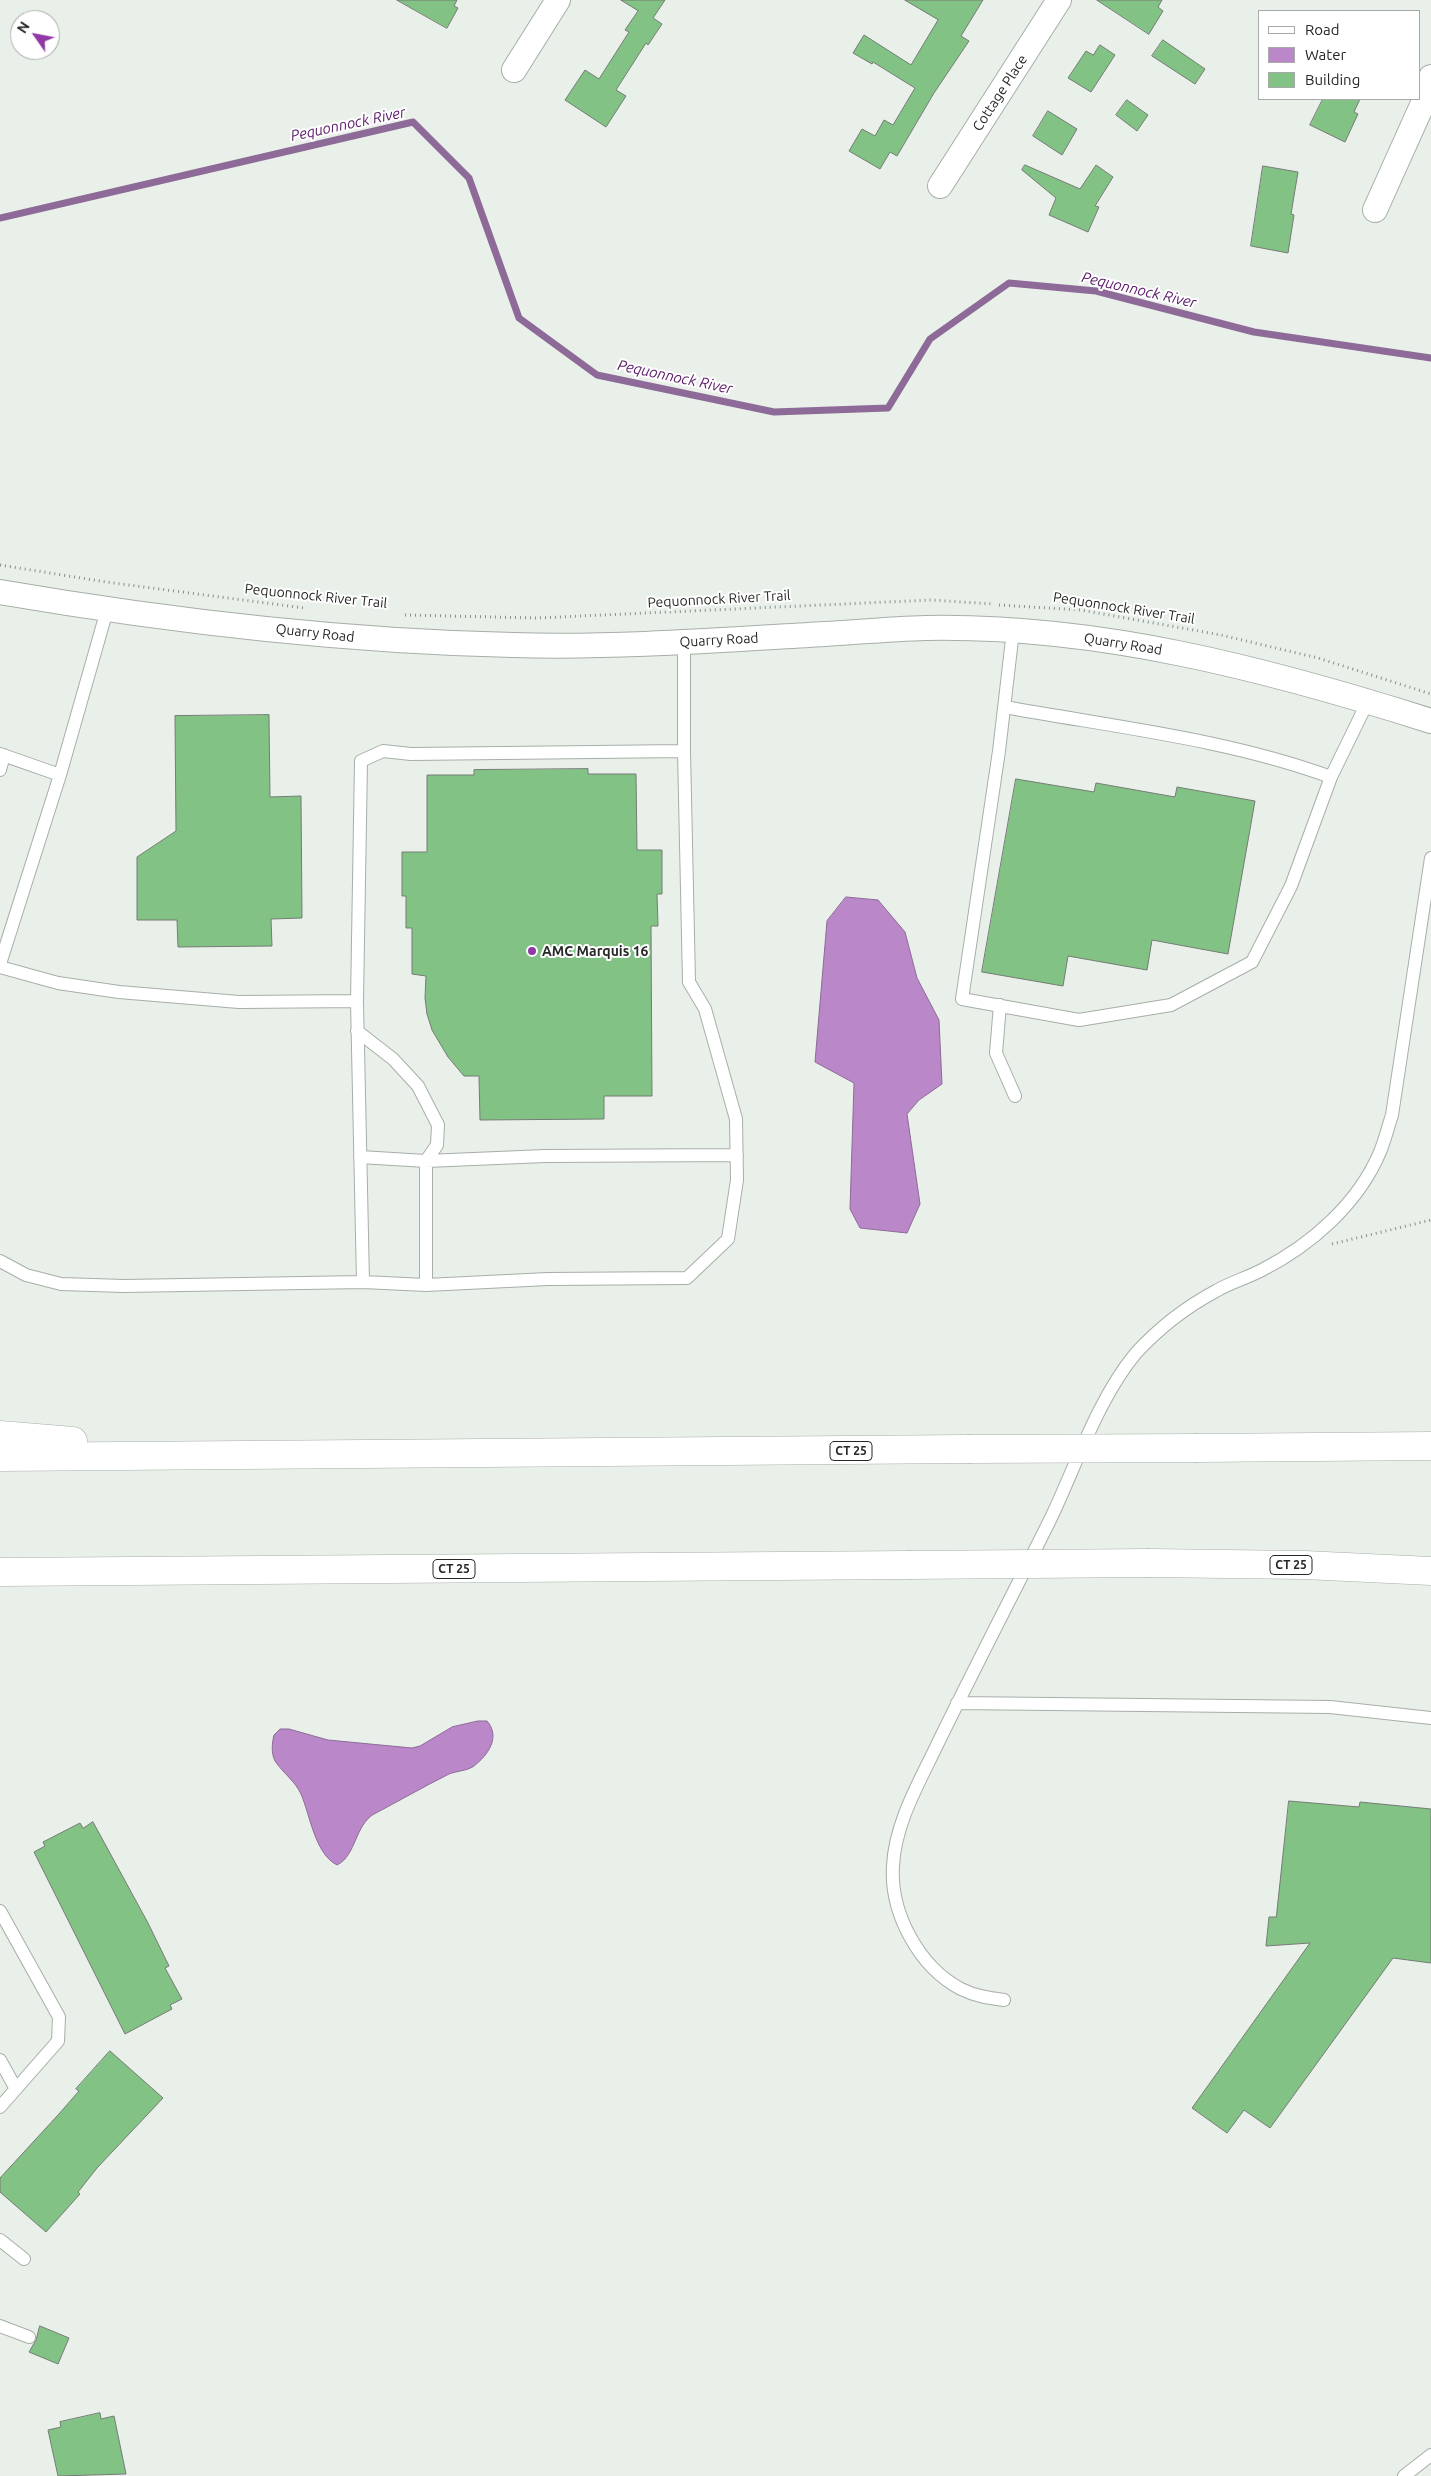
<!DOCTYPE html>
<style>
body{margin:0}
#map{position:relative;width:1431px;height:2476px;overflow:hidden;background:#e9f0e9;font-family:Ubuntu,sans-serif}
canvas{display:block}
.legend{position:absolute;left:1258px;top:10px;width:162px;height:90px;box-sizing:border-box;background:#fff;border:1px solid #a8a9a8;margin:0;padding:6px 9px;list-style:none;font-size:15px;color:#252825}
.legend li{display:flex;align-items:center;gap:10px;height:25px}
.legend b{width:25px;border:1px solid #a8a9a8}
.north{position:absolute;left:10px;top:10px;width:50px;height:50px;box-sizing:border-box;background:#fff;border:1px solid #a8a9a8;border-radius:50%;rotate:303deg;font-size:14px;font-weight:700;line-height:20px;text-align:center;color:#252825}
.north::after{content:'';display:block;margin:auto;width:18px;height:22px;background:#9038a5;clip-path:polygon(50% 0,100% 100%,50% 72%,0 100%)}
</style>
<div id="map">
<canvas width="1431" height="2476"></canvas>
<ul class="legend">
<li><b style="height:6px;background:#fff"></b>Road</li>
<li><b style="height:14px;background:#ba87c8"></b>Water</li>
<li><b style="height:14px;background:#82c285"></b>Building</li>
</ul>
<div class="north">N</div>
</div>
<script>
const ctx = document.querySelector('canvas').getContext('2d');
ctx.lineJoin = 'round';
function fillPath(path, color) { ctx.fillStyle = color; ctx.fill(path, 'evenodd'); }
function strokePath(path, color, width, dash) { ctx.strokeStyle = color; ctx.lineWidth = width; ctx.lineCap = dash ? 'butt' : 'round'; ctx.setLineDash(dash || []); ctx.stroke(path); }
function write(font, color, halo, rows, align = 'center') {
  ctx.font = font + ' Ubuntu,sans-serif'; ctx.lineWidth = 4; ctx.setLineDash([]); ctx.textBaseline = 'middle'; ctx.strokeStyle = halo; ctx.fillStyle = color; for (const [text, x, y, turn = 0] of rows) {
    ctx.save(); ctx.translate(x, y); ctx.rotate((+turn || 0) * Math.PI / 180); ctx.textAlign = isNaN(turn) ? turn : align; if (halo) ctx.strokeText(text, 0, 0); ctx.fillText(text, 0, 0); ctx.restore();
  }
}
const water = new Path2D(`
 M846,897L878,900L905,932L917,978L939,1020L942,1084L919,1100L907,1114L920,1204L907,1233L860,1228L850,1209L854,1083L815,1062L827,921Z
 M478,1721H487C501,1737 488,1755 474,1766C467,1771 456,1771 449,1774C423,1787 399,1801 374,1814C355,1825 356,1856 337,1865C315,1854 310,1815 301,1794C295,1781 283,1773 275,1761C271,1753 272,1743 274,1735L280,1729H289L328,1740L412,1748L420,1746L452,1727Z`);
fillPath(water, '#ba87c8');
strokePath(water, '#8d6a97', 1);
strokePath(new Path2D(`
 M0,218L413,122L469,178L519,318L597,375L774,412L888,408L930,339L1009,283L1096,291L1254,332L1431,358`), '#8d6a97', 7);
const building = new Path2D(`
 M397,0H457L454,6L458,8L447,28Z
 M621,0H665L653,18L662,24L648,45L646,43L616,90L626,96L606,127L565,100L585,70L599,79L629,32L625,30L638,11Z
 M905,0H983L961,36L969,41L934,93L897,156L890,152L880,169L849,151L862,129L875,136L884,120L893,125L915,88L873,62L872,64L853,53L864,35L911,65L938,20Z
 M1097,0H1162L1158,7L1163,11L1149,34Z
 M1163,40L1205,69L1195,84L1152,56Z
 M1100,45L1115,55L1091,92L1068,78L1086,51L1093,55Z
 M1323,99H1360L1354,112L1358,114L1345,142L1310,125Z
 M1127,100L1148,115L1137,131L1116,115Z
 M1048,111L1077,129L1062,155L1033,136Z
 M1025,165L1080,189L1096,165L1113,177L1095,206L1099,207L1088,232L1049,215L1056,198L1022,170Z
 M1263,166L1298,172L1291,214L1294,215L1288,253L1251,246Z
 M269,715L270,797L301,796L302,918L271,919L272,946L178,947L177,920H137V857L176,831L175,716Z
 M588,769V774H636L637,850H662V894H657L658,926H651L652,1096H604V1119L480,1120L479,1076H464L448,1057L432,1030L427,1014L425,998L426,976L412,974V928H406V896H402V852H427V775H474V770Z
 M1016,779L1094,792L1096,783L1175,797L1177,787L1255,801L1228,954L1152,940L1147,970L1068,956L1063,986L982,972Z
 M1289,1801L1359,1807L1360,1802L1431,1809V1963L1393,1958L1270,2128L1244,2110L1227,2133L1192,2108L1310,1943L1266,1946L1269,1917H1276Z
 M93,1822L148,1923L169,1966L165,1968L182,1999L170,2005L172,2009L125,2034L34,1852L45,1846L43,1842L80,1823L83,1828Z
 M110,2051L163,2098L97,2168L78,2192L80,2194L46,2232L0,2192V2178L58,2115L79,2091L76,2089Z
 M40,2326L69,2338L58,2364L29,2352L36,2340Z
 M100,2413L101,2419L114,2416L126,2474L58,2476L48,2430L61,2427L60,2422Z`);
fillPath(building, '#82c285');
strokePath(building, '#757b75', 1);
const lane = new Path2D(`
 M1013,631L999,751L962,999L1079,1020L1171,1005L1252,962L1291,886L1331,777L1368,701
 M1005,707C1114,727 1227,739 1331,777
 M0,754L60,775
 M0,770L4,755
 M0,964L60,775L107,610
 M0,967L58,983L119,992L239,1002L357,1001
 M1000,1005L996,1053L1015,1096
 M357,1031L393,1059L418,1086L438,1125L437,1145L426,1161V1285
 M360,1157L426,1161L545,1156L737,1155
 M0,1261L26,1275L61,1284L124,1286L363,1282L426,1285L548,1279L687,1278L728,1239L737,1180L736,1119L705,1009L689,982L684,751V642
 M363,1282L357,1001L361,761L383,751L411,754L684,751
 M957,1703L1330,1707L1431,1718
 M0,1911L59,2017L58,2041L0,2107
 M1004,2000C989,1998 975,1996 961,1989C919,1967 890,1913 893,1866C895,1823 919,1783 937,1745C974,1669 1013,1594 1051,1518C1076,1465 1099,1397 1136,1353C1159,1328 1186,1307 1216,1291C1231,1282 1247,1278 1262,1270C1311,1245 1358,1204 1380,1152C1385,1140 1388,1127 1392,1115L1431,858
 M0,2060L16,2089
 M0,2240L24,2259
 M0,2326L29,2337
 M1404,2476L1431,2455`);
const street = new Path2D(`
 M514,70L558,0
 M940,186L1059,0
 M1375,210L1424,101L1431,77
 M0,592C169,621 341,641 513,645C616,648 721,640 825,634C858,632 892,629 926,628C1099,625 1267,669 1431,721`);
const highway = new Path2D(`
 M0,1435L73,1441
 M1198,1448L1431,1446
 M0,1457L967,1449
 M1150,1563L1304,1565L1431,1571
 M0,1572L908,1565`);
strokePath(lane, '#a7aea7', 14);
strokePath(street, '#a7aea7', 26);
strokePath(highway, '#a7aea7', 29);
strokePath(new Path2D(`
 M0,565L106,582L304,608
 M999,605L1081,610L1221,635L1318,658L1431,694
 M405,615L537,618L931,600L993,604
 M1332,1244L1431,1220`), '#898f89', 3, [1, 4]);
strokePath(lane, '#fff', 12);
strokePath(street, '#fff', 24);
strokePath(highway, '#fff', 28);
const highwayBridge = new Path2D(`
 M967,1449L1198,1448
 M908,1565L1150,1563`);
strokePath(highwayBridge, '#a7aea7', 29, []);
strokePath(highwayBridge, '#fff', 28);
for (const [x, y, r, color] of [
 [532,951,5,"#9038a5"]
]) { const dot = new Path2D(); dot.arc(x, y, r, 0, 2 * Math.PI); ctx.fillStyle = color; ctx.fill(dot); strokePath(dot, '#fff', 2); }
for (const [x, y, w] of [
 [851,1451,42],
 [1291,1565,42],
 [454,1569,42]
]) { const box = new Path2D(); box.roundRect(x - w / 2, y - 9.5, w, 19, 4); ctx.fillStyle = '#fff'; ctx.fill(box); strokePath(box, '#252825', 1); }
write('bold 12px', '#252825', null, [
 ["CT 25",851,1451],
 ["CT 25",1291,1565],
 ["CT 25",454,1569]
]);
write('14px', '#252825', '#fff', [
 ["Cottage Place",1000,93,-57],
 ["Pequonnock River Trail",316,596,6],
 ["Pequonnock River Trail",719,599,-3],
 ["Pequonnock River Trail",1124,608,9],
 ["Quarry Road",315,633,6],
 ["Quarry Road",719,640,-3],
 ["Quarry Road",1123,644,9]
]);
write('bold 14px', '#252825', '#fff', [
 ["AMC Marquis 16",542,951]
], 'left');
write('italic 15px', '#5f206e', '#fff', [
 ["Pequonnock River",348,124,-12],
 ["Pequonnock River",1139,290,13],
 ["Pequonnock River",675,377,12]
]);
</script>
